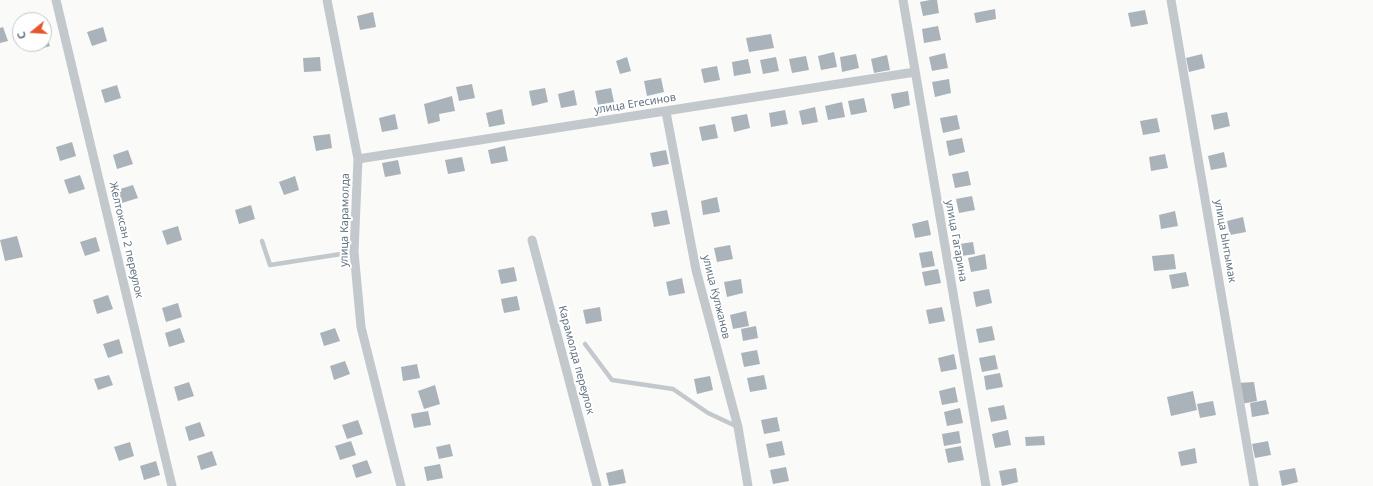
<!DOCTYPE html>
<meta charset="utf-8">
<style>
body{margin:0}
#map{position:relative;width:1373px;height:486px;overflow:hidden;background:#fafaf8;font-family:"Noto Sans",sans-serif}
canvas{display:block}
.north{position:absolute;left:12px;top:12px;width:40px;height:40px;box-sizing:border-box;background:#fff;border:1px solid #c1c8cd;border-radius:50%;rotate:252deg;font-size:11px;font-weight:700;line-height:16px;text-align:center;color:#657683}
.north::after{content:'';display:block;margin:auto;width:14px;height:18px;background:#e4572e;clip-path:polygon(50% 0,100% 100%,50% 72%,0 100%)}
</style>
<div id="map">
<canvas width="1373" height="486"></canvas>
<div class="north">С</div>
</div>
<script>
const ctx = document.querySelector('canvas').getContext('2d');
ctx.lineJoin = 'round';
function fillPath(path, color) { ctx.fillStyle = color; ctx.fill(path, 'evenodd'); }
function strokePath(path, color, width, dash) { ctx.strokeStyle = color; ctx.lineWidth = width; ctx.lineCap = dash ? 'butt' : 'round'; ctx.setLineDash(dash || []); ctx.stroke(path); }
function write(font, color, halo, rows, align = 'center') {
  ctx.font = font + ' "Noto Sans",sans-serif'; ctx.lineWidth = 4; ctx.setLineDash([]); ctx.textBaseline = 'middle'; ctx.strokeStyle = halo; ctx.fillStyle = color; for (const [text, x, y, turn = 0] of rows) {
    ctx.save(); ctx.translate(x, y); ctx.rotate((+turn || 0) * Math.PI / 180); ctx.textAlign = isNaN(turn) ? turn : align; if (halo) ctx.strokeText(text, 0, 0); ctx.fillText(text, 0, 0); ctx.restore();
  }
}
fillPath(new Path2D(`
 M930,0H937L939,13L923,16L920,2Z
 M995,9L996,19L976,23L974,13Z
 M1145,10L1148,24L1131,27L1128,13Z
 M373,12L376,27L360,30L357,16Z
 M938,26L941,40L924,43L922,29Z
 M3,27L8,41L0,43V28Z
 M103,27L107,41L92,46L87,32Z
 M45,32L50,46L34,51L32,44H44V33Z
 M771,34L774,48L749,52L746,38Z
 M834,52L837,67L821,70L818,56Z
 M945,53L948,68L932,71L929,57Z
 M856,54L859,68L842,72L840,57Z
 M1202,54L1205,68L1189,72L1186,58Z
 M887,55L890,70L874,73L871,59Z
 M806,56L809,70L792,73L789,59Z
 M320,57L321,71L304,72L303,58Z
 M627,57L631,71L620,74L616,61Z
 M776,57L779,71L763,74L760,60Z
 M748,59L751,73L734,76L732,62Z
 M717,66L720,80L704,83L701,69Z
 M661,78L664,92L647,96L644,81Z
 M949,79L951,93L935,97L932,82Z
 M472,84L475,98L459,101L456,87Z
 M117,85L121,98L105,103L101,90Z
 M545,88L548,102L532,106L529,91Z
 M611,88L614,102L598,105L595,91Z
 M574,90L577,105L561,108L558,94Z
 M908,91L910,105L894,109L891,94Z
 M452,96L455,111L439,114L440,121L428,124L424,104Z
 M864,98L867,112L851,115L848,101Z
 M842,102L845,117L828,120L825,106Z
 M815,107L818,122L802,125L799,111Z
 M502,109L505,124L489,127L486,113Z
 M785,110L788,124L771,127L769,113Z
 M1227,112L1230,126L1214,130L1211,115Z
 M395,114L398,129L382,132L379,118Z
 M747,114L750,128L734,132L731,117Z
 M957,115L960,129L943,133L940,118Z
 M1157,118L1160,132L1143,135L1140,121Z
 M715,124L718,138L702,141L699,127Z
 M330,134L332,148L316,151L313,136Z
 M962,138L965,152L949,156L946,141Z
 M72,142L76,156L60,161L56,147Z
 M505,146L508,161L491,164L488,150Z
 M128,150L133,164L117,169L113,155Z
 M666,150L669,164L653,167L650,153Z
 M1224,152L1227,167L1211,170L1208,156Z
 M1165,154L1168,168L1151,171L1149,157Z
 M462,157L465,171L448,174L445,160Z
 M398,160L401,174L385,177L382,163Z
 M968,171L971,185L955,188L952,174Z
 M80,175L85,189L69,194L64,180Z
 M295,176L299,190L284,195L279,182Z
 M133,185L138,198L122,203L117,190Z
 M972,196L975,210L959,213L956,199Z
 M717,197L720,212L703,215L701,201Z
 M251,205L255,219L239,224L235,210Z
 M667,210L670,224L654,227L651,213Z
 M1175,211L1178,226L1161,229L1159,215Z
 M1243,217L1246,232L1230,235L1227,221Z
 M928,220L931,235L915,238L912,224Z
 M178,226L182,240L167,245L162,231Z
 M17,236L23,257L5,261L0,240Z
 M96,237L100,251L85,256L80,242Z
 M973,242L975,254L962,256L960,244Z
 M730,245L733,259L717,262L714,248Z
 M932,251L935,266L922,268L919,253Z
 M985,254L987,269L971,272L968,258Z
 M1174,254L1176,269L1154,271L1152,256Z
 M514,267L517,281L501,284L498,270Z
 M938,269L941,283L925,286L922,272Z
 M1186,272L1189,286L1172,289L1169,275Z
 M682,278L685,293L669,296L666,282Z
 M741,279L743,293L727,297L724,282Z
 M989,289L992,303L976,307L973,292Z
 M108,295L113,309L97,314L93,300Z
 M517,296L520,310L504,313L501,299Z
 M178,303L182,317L166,322L162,308Z
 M600,307L602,321L586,324L583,310Z
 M942,307L945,321L929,324L926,310Z
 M746,311L749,326L733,329L730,315Z
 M756,326L758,338L743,341L741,329Z
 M992,326L995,340L979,343L976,329Z
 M180,328L185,342L169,347L165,333Z
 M335,328L340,341L324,346L320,333Z
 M119,339L123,353L108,358L103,344Z
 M757,350L760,364L744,367L741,353Z
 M954,354L957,369L941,372L938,358Z
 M995,355L998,369L982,372L979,358Z
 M345,361L350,374L334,380L330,366Z
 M417,364L420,378L403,381L401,367Z
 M1000,373L1003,387L986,390L984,376Z
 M109,375L113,385L98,390L94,379Z
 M764,375L767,389L750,392L747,378Z
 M710,376L713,390L697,394L694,379Z
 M189,382L194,396L178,401L174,387Z
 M1254,382L1257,401L1241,404L1237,383Z
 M435,385L440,404L424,409L418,391Z
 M955,387L958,402L942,405L939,391Z
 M1193,391L1197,410L1171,416L1167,397Z
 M1266,400L1269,414L1252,417L1250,403Z
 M1213,401L1216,415L1200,418L1197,404Z
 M1004,405L1007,419L991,422L988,408Z
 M960,408L963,423L947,426L944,412Z
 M428,411L431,425L414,428L411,414Z
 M777,417L780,431L764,434L761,420Z
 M358,420L363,434L347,439L342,425Z
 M200,422L205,436L189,441L185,427Z
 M1008,430L1011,445L995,448L992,434Z
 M959,431L961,443L944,446L942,434Z
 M1044,436L1045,445L1026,446L1025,437Z
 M351,441L356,455L340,460L335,446Z
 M782,441L785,455L769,458L766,444Z
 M1268,441L1271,455L1255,458L1252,444Z
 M130,442L134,456L119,461L114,447Z
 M450,444L453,456L439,459L436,447Z
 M961,446L964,460L948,463L945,449Z
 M1195,448L1197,463L1181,466L1178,452Z
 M212,451L217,465L201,470L197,456Z
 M367,460L372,473L356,478L352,465Z
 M156,461L160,475L144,480L140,466Z
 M440,464L443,478L427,481L424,467Z
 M786,467L789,481L773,484L770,470Z
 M1016,468L1018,482L1002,486L999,471Z
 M1295,468L1298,482L1282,486L1279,471Z
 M623,469L626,483L609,486L606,473Z`), '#aab3b9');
strokePath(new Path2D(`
 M262,241L270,265L354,252
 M585,344L612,380L673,389L708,413L738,427`), '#c3c8cc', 4.5);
strokePath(new Path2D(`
 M56,0L172,486
 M327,0L358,159L354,252L361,327L401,486
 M903,0L986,486
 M1171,0L1254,486
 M666,112L696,270L738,427L748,486
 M358,159L915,72
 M532,240L597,486`), '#c3c8cc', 9);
write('11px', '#657683', '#fff', [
 ["улица Егесинов",635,104,-9],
 ["улица Карамолда",345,220,-89],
 ["Желтоксан 2 переулок",126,240,77],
 ["улица Гагарина",956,241,80],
 ["улица Ынтымак",1225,241,80],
 ["улица Кулжанов",716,297,76],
 ["Карамолда переулок",576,360,75]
]);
</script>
